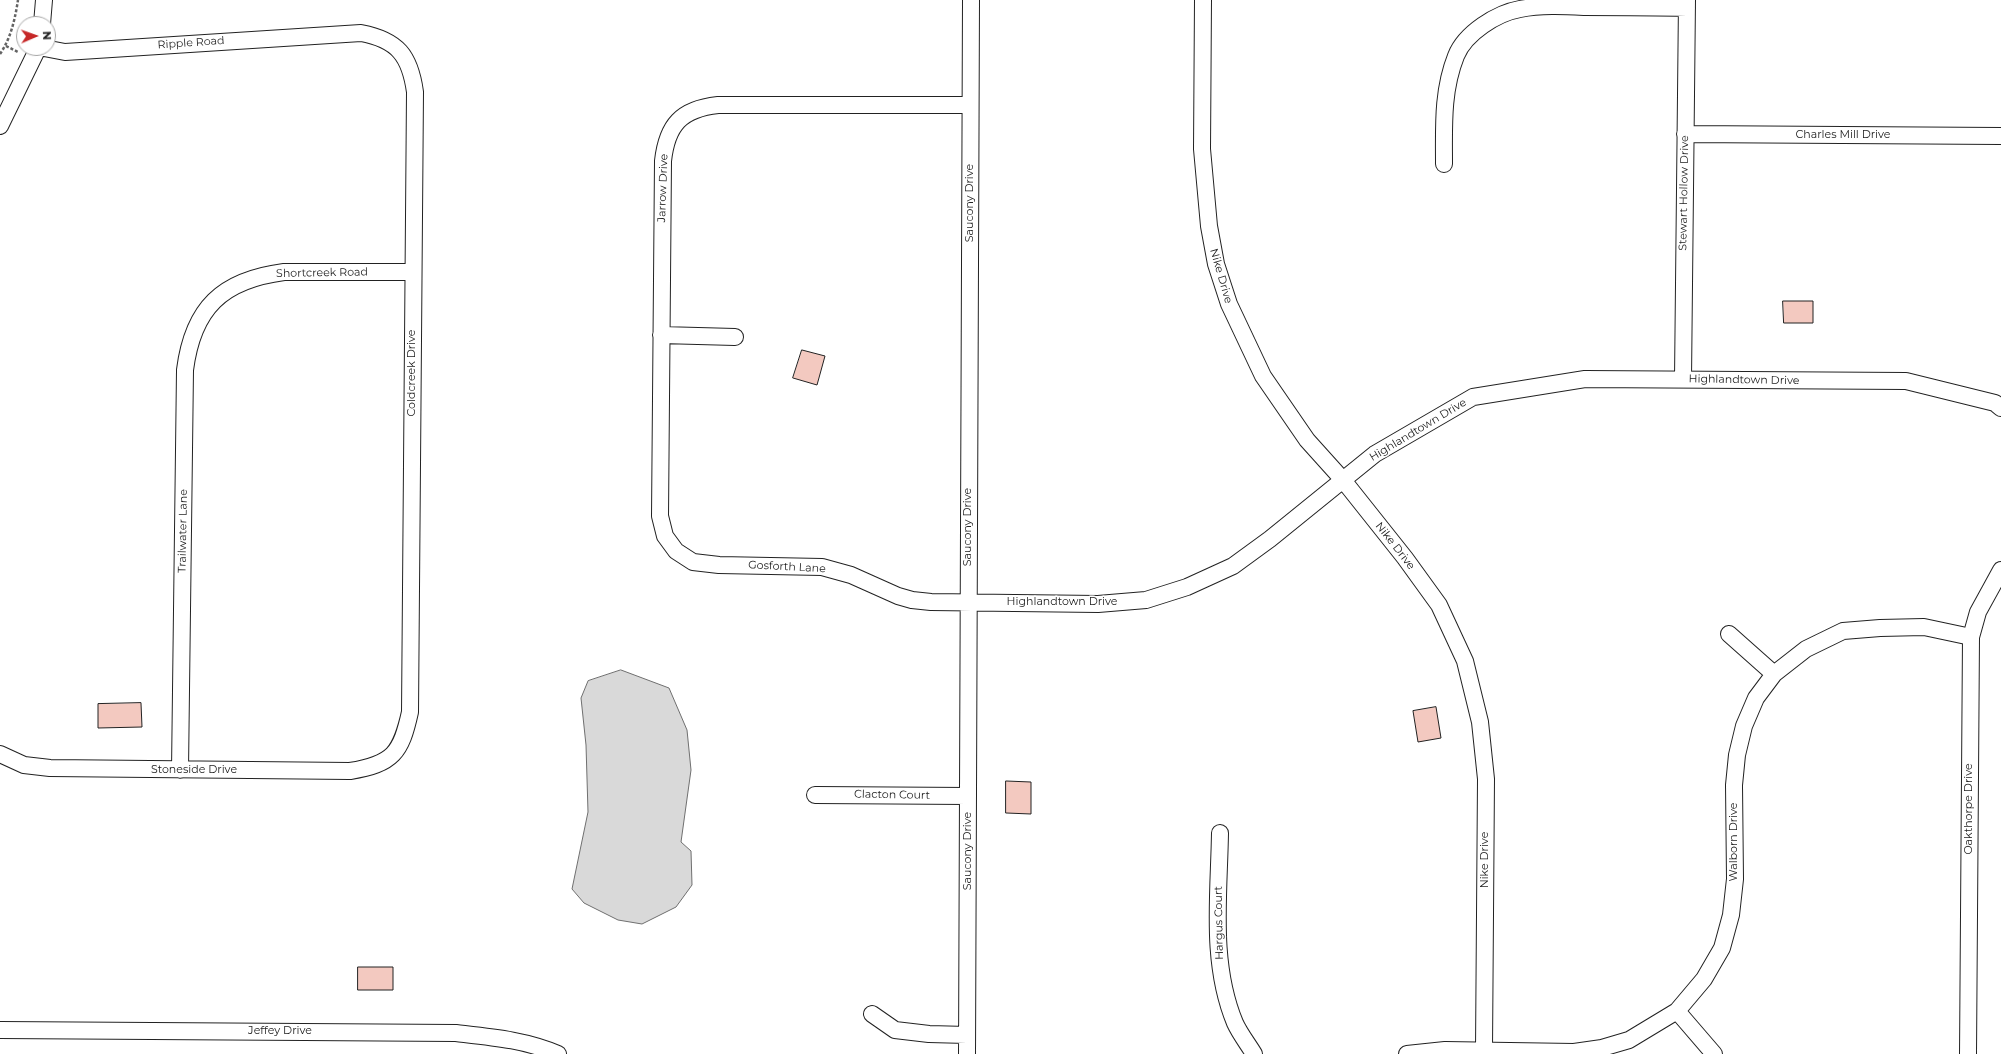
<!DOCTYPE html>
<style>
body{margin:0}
#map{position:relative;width:2001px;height:1054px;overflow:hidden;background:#fff;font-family:Montserrat,sans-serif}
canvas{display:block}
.north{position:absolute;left:16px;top:16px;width:40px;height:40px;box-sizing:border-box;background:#fff;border:1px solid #a7a7a7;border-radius:50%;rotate:88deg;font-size:11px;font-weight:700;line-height:16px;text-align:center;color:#222}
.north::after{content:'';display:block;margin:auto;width:14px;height:18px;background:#c62828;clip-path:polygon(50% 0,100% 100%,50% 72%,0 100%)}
</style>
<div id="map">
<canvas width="2001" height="1054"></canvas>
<div class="north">N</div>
</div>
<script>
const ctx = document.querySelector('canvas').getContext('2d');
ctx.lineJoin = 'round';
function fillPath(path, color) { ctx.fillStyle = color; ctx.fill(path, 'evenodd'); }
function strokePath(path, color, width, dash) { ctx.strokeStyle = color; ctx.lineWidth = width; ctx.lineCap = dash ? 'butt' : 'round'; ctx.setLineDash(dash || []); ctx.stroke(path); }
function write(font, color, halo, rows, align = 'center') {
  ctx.font = font + ' Montserrat,sans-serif'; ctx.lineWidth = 3; ctx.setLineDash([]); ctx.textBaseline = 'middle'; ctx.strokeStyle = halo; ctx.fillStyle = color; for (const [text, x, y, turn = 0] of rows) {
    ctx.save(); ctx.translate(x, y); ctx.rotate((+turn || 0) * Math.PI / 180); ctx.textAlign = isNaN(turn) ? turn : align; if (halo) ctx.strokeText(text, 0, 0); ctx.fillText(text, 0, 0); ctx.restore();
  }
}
const water = new Path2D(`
 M621,670L669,688L687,730L691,770L681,842L691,851L692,885L676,907L642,924L618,920L584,903L572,889L588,812L586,745L581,698L588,681Z`);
fillPath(water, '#d9d9d9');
strokePath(water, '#6f6f6f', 1);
const building = new Path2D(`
 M1783,301H1813V323H1784Z
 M802,350L825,356L817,385L793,378Z
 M141,703L142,727L98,728V704Z
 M1436,707L1441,738L1418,742L1413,711Z
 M1006,781L1031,782V814L1006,813Z
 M358,967H393V990H358Z`);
fillPath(building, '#f3c9c0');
strokePath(building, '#222', 1);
const minor = new Path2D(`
 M1203,0L1202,149L1209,226L1216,264L1229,304L1263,376L1307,440L1343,480L1405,558L1439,605L1465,661L1480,722L1486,779L1484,1049
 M42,24L44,0
 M970,105H718C681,109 667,125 663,161L660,516L665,536L676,551L693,562L719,565L822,567L851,575L898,596L912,600L931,602L1098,604L1146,600L1187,587L1233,566L1270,539L1375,454L1473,397L1585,379L1906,381L1995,403L2001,408
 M0,126L38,48
 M1685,134L2001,136
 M1444,164C1444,127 1442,91 1456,56C1465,33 1497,13 1520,9C1541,5 1563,6 1584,7C1618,7 1652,7 1687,8
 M661,335L735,337
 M1683,379L1687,0
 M1729,634L1774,674
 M0,754L24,765L50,768L350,771C393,764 401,753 410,712L415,92C410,56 398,40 361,33L65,52L44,48
 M180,770L185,370C193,308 222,280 284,272H413
 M815,795L968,796
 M1220,833C1219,896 1210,963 1235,1023C1240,1034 1248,1044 1254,1054
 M1677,1011L1714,1054
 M872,1014L895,1030L929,1034L967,1035
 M0,1030L456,1033C491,1037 526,1040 558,1054
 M967,1054L971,0
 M1407,1054L1445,1050L1574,1052L1602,1048L1629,1040L1677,1011L1704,979L1722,948L1731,915L1735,879L1734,785L1737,755L1744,726L1756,698L1774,674L1806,649L1843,631L1880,628L1924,627L1971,637
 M1968,1054L1971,637L1978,612L2001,570`);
strokePath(minor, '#222', 18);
strokePath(new Path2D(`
 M6,46L18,52
 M0,54C11,38 15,19 18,0`), '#646464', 2.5, [3, 2]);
strokePath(minor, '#fff', 16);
write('11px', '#222', '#fff', [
 ["Ripple Road",191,43,-4],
 ["Charles Mill Drive",1843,135],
 ["Jarrow Drive",663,188,-88],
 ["Stewart Hollow Drive",1684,193,-89],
 ["Saucony Drive",970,203,-90],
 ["Shortcreek Road",322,273,-1],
 ["Nike Drive",1221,276,74],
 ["Coldcreek Drive",412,373,-90],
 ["Highlandtown Drive",1744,380,1],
 ["Highlandtown Drive",1418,430,-31],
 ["Saucony Drive",968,527,-90],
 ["Trailwater Lane",183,531,-89],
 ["Nike Drive",1395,546,52],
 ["Gosforth Lane",787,567,3],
 ["Highlandtown Drive",1062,602],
 ["Stoneside Drive",194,770],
 ["Clacton Court",892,795,1],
 ["Oakthorpe Drive",1969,809,-90],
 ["Walborn Drive",1734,842,-90],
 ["Saucony Drive",968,851,-90],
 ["Nike Drive",1485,860,-90],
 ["Hargus Court",1219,923,-91],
 ["Jeffey Drive",280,1031]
]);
</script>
